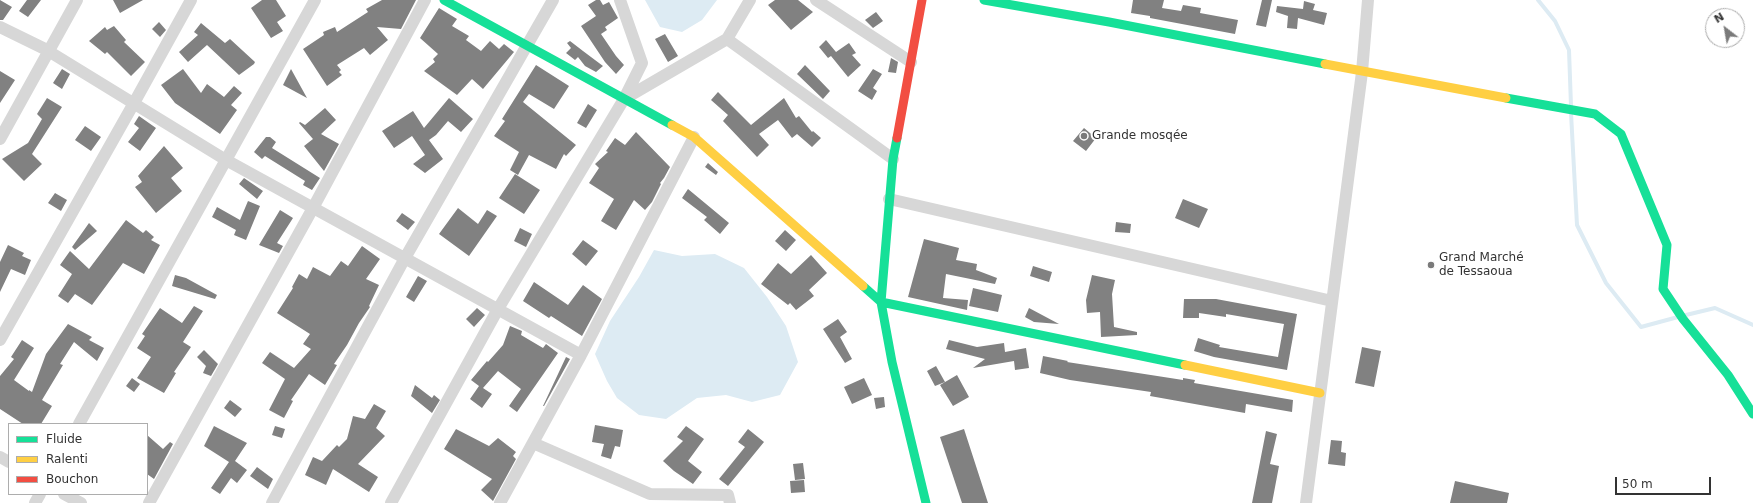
<!DOCTYPE html>
<meta charset="utf-8">
<style>
body{margin:0}
#map{position:relative;width:1753px;height:503px;overflow:hidden;background:#fff;font-family:"DejaVu Sans",sans-serif}
canvas{display:block}
.legend{position:absolute;left:8px;top:423px;width:140px;height:72px;box-sizing:border-box;background:#fff;border:1px solid #adadad;margin:0;padding:5px 7px;list-style:none;font-size:12px;color:#333}
.legend li{display:flex;align-items:center;gap:8px;height:20px}
.legend b{width:20px;border:1px solid #adadad}
.north{position:absolute;left:1705px;top:8px;width:40px;height:40px;box-sizing:border-box;background:#fff;border:1px solid #adadad;border-radius:50%;rotate:329deg;font-size:11px;font-weight:700;line-height:16px;text-align:center;color:#333}
.north::after{content:'';display:block;margin:auto;width:14px;height:18px;background:#7a7a7a;clip-path:polygon(50% 0,100% 100%,50% 72%,0 100%)}
.scale{position:absolute;left:1615px;top:477px;width:96px;height:18px;box-sizing:border-box;border:2px solid #333;border-top:0;padding-left:5px;font-size:12px;line-height:14px;white-space:nowrap;color:#333;-webkit-text-stroke:3px #fff;paint-order:stroke}
</style>
<div id="map">
<canvas width="1753" height="503"></canvas>
<ul class="legend">
<li><b style="height:5px;background:#16e098"></b>Fluide</li>
<li><b style="height:5px;background:#ffcf43"></b>Ralenti</li>
<li><b style="height:5px;background:#f24e42"></b>Bouchon</li>
</ul>
<div class="north">N</div>
<div class="scale">50 m</div>
</div>
<script>
const ctx = document.querySelector('canvas').getContext('2d');
ctx.lineJoin = 'round';
function fillPath(path, color) { ctx.fillStyle = color; ctx.fill(path, 'evenodd'); }
function strokePath(path, color, width, dash) { ctx.strokeStyle = color; ctx.lineWidth = width; ctx.lineCap = dash ? 'butt' : 'round'; ctx.setLineDash(dash || []); ctx.stroke(path); }
function write(font, color, halo, rows, align = 'center') {
  ctx.font = font + ' "DejaVu Sans",sans-serif'; ctx.lineWidth = 4; ctx.setLineDash([]); ctx.textBaseline = 'middle'; ctx.strokeStyle = halo; ctx.fillStyle = color; for (const [text, x, y, turn = 0] of rows) {
    ctx.save(); ctx.translate(x, y); ctx.rotate((+turn || 0) * Math.PI / 180); ctx.textAlign = isNaN(turn) ? turn : align; if (halo) ctx.strokeText(text, 0, 0); ctx.fillText(text, 0, 0); ctx.restore();
  }
}
fillPath(new Path2D(`
 M645,0H717L702,20L682,32L660,27Z
 M654,250L682,256L715,254L744,268L767,297L786,326L798,362L780,395L752,402L726,395L697,398L666,419L639,415L617,398L607,381L595,354L610,321L639,277Z`), '#ddebf3');
strokePath(new Path2D(`
 M1538,0L1555,21L1569,50L1571,106
 M1571,113L1577,225L1606,283L1641,327L1678,317
 M1686,315L1715,308L1753,325`), '#ddebf3', 4);
fillPath(new Path2D(`
 M0,0L12,7L3,20H0Z
 M27,0H41L28,17L19,11Z
 M113,0H143L120,13Z
 M262,0H276L286,16L277,22L283,31L271,38L251,8Z
 M382,0H416L401,29L377,27L388,40L370,55L364,48L337,65L341,70L339,72L342,75L327,86L303,49L324,35L323,32L335,27L337,32L368,12L366,9Z
 M596,0H600L603,5L609,2L618,18L605,27L607,30L601,34L616,56L624,65L616,74L605,62L581,26L596,16L588,5Z
 M775,0H798L813,12L791,30L768,5Z
 M1133,0H1164L1162,8L1181,11L1183,5L1201,8L1200,13L1238,20L1235,34L1150,18V16L1131,13Z
 M1262,0H1272L1266,27L1256,25Z
 M1304,1L1315,4L1313,10L1327,13L1324,25L1298,18L1297,29L1287,28L1288,16L1276,12L1277,6L1303,9Z
 M439,8L457,19L452,26L469,36L466,40L481,51L490,41L499,49L504,44L514,52L483,89L472,79L457,95L424,71L435,62L433,59L438,54L420,38Z
 M876,12L883,21L873,28L865,20Z
 M159,22L166,30L160,37L152,29Z
 M201,23L225,43L230,39L255,62L254,64L239,75L207,45L188,62L179,52L198,35L194,32Z
 M114,26L126,40L124,42L145,62L131,76L107,52L105,54L89,41L105,27L107,30Z
 M665,34L678,56L668,62L655,39Z
 M826,40L836,52L849,43L856,53L852,55L861,65L848,77L831,56L828,58L819,47Z
 M570,41L583,51L603,66L596,72L585,66L578,57L575,60L566,53L571,48L567,43Z
 M891,58L898,62L896,73L888,72Z
 M536,65L569,86L554,109L529,94L523,102L576,145L566,156L564,154L556,169L529,155L518,175L510,170L519,152L494,136L505,121L502,119Z
 M805,65L830,91L823,99L797,74Z
 M62,69L70,74L62,89L53,83Z
 M183,69L201,93L207,84L224,97L234,86L242,93L231,105L237,110L220,134L175,103L161,85Z
 M291,69L307,98L283,85Z
 M873,69L882,74L873,88L877,91L872,100L858,91Z
 M0,71L15,80L0,103Z
 M718,92L751,125L784,98L796,118L799,116L812,132L813,131L821,138L812,147L797,134L792,138L778,120L759,134L769,145L757,157L723,121L728,115L711,100Z
 M47,98L62,107L32,154L42,164L24,181L2,159L28,143L42,119L37,114Z
 M449,98L473,119L461,132L448,121L436,135L429,140L443,159L425,173L413,164L425,155L412,136L394,148L382,131L413,111L424,128Z
 M588,104L597,110L586,128L577,123Z
 M325,108L336,120L321,134L339,144L324,171L304,146L313,139L299,123L300,122L305,125Z
 M139,116L156,128L140,151L128,142L139,128L134,124Z
 M85,126L101,137L91,151L75,140Z
 M1084,128L1096,138L1086,151L1073,141Z
 M636,132L670,167L664,178L660,183L661,184L652,202L645,210L634,200L616,230L601,221L614,199L589,183L599,168L595,164L608,152L606,151L615,138L625,145Z
 M266,137H270L276,142L272,148L320,178L312,190L303,185L305,181L265,156L262,159L254,152Z
 M164,146L183,168L171,178L182,191L156,213L135,187L142,182L138,176Z
 M708,163L718,172L716,175L705,167Z
 M515,174L540,190L524,214L499,198Z
 M244,178L263,191L257,199L239,184Z
 M688,189L729,223L720,234L704,220L707,217L682,198Z
 M55,193L67,200L61,211L48,203Z
 M1183,199L1208,209L1199,228L1175,218Z
 M248,201L260,206L246,240L234,235L236,230L212,217L217,207L240,220Z
 M458,208L478,224L487,210L497,216L469,256L439,234Z
 M280,210L293,218L277,243L283,246L279,253L259,245Z
 M402,213L415,222L408,230L396,221Z
 M126,220L143,233L146,230L154,237L151,240L160,245L144,274L123,263L92,305L75,294L68,303L58,296L72,274L60,265L70,251L89,269Z
 M1116,222L1131,224L1130,233L1115,232Z
 M89,223L97,231L75,250L72,247Z
 M520,228L532,234L526,247L514,241Z
 M785,230L796,240L786,251L775,241Z
 M924,239L959,248L956,260L977,264L976,270L997,278L995,284L946,274L943,298L968,300L967,310L908,297Z
 M583,240L598,251L586,266L572,254Z
 M8,245L24,253L22,256L31,260L25,275L11,269L0,292V262Z
 M362,246L380,259L366,279L379,285L369,306L370,307L359,323L347,345L334,364L337,365L325,385L309,374L291,400L293,401L284,418L269,410L285,379L262,363L270,352L294,368L311,349L303,344L310,334L277,313L293,288L292,287L299,274L307,279L313,267L330,276L341,261L348,266Z
 M811,255L827,273L809,290L814,296L796,310L790,303L788,305L761,284L778,263L791,274Z
 M1033,266L1052,272L1049,282L1030,276Z
 M175,275L186,278L217,295L215,299L172,286Z
 M1092,275L1115,280L1112,294L1114,327L1137,332V335L1101,337L1100,312L1087,313L1086,300Z
 M418,276L427,281L414,302L406,297Z
 M534,282L568,305L583,285L602,299L582,336L551,316L549,318L523,301Z
 M973,288L1002,295L998,312L969,306Z
 M1184,299H1216L1297,314L1287,370L1214,357L1194,351L1198,338L1220,345L1219,347L1278,357L1284,324L1226,314V317L1199,313V318H1183Z
 M194,306L203,311L183,342L191,347L174,372L176,373L164,393L137,378L151,357L137,348L145,336L142,334L160,308L182,323Z
 M477,308L485,315L474,327L466,319Z
 M1029,308L1059,324L1034,322L1025,317Z
 M838,319L847,332L840,337L852,359L845,363L823,329Z
 M68,324L92,337L89,340L104,348L97,361L74,342L60,364L63,365L42,400L52,406L41,424H23L0,409V376L14,359L11,357L22,340L34,348L14,380L29,391V390L32,392L46,354Z
 M510,326L522,331L521,335L543,348L546,344L558,353L517,412L509,406L521,389L498,371L483,388L492,394L482,408L470,399L479,386L471,380L487,361L488,362L503,345Z
 M949,340L977,347L1004,343L1005,352L1026,348L1029,368L1015,370L1014,361L973,368L985,359L946,349Z
 M1362,347L1381,351L1374,387L1355,383Z
 M204,350L218,364L211,376L203,373L206,366L197,357Z
 M1043,356L1068,361L1067,362L1183,380V378L1195,380L1194,383L1293,400L1292,412L1246,404L1245,413L1150,396L1151,392L1070,380L1040,373Z
 M566,357L570,359L544,406H543Z
 M936,366L945,382L935,386L927,371Z
 M957,375L969,397L953,406L940,385Z
 M132,378L140,384L134,392L126,386Z
 M864,378L872,395L852,404L844,387Z
 M415,385L432,398L434,395L440,400L432,413L411,396Z
 M884,397L885,407L876,409L874,398Z
 M230,400L242,409L235,417L224,408Z
 M374,404L386,411L376,428L385,436L358,464L378,477L369,492L333,469L326,485L305,475L313,457L322,461L337,445L339,447L347,439L353,416L365,419Z
 M595,425L623,430L620,447L615,446L611,459L601,456L604,444L592,442Z
 M214,426L247,443L235,461L247,470L237,483L231,478L220,494L211,488L229,462L204,446Z
 M275,426L285,429L282,438L272,435Z
 M686,426L704,439L688,461L702,472L693,484L674,471L663,461L683,441L677,437Z
 M456,429L489,446L498,438L516,452L513,456L516,459L493,501L481,490L492,479L444,449Z
 M748,429L764,442L728,486L719,479L745,447L738,442Z
 M964,429L988,503H962L940,437Z
 M1266,431L1277,434L1270,464L1279,466L1272,503H1252Z
 M147,435L163,449L170,442L173,444L154,479L147,474Z
 M1331,440L1342,441L1341,452L1346,453L1345,466L1328,464Z
 M803,463L805,479L795,480L793,464Z
 M257,467L273,479L268,489L250,476Z
 M804,480L805,492L791,493L790,481Z
 M1455,481L1509,493L1507,503H1450Z`), '#818181');
strokePath(new Path2D(`
 M816,0L911,62
 M0,27L45,49L226,160L581,355
 M727,39L893,159
 M624,99L727,39L750,0
 M0,139L77,0
 M889,199L1332,301
 M0,340L134,103L191,0
 M79,424L315,0
 M533,443L650,494L728,495L730,503
 M0,457L9,462
 M64,494L81,503
 M35,503L40,494
 M149,503L313,208L425,0
 M272,503L405,258L553,0
 M391,503L498,309L624,99L642,63L620,0
 M500,503L581,355L694,137
 M1306,503L1362,72L1368,0`), '#d7d7d7', 12);
strokePath(new Path2D(`
 M444,0L672,125
 M984,0L1109,22L1325,64
 M1506,98L1595,114L1621,134L1667,245L1663,289L1683,319L1728,375L1753,414
 M897,138L893,159L881,302L892,362L926,503
 M863,286L881,302L1185,365`), '#16e098', 9);
strokePath(new Path2D(`
 M1325,64L1506,98
 M672,125L694,137L863,286
 M1185,365L1320,393`), '#ffcf43', 9);
strokePath(new Path2D(`
 M897,138L922,0`), '#f24e42', 9);
for (const [x, y, r, color] of [
 [1084,136,4,"#7a7a7a"],
 [1431,265,4,"#7a7a7a"]
]) { const dot = new Path2D(); dot.arc(x, y, r, 0, 2 * Math.PI); ctx.fillStyle = color; ctx.fill(dot); strokePath(dot, '#fff', 1.5); }
write('12px', '#333', '#fff', [
 ["Grande mosqée",1092,136],
 ["Grand Marché",1439,258],
 ["de Tessaoua",1439,272]
], 'left');
</script>
